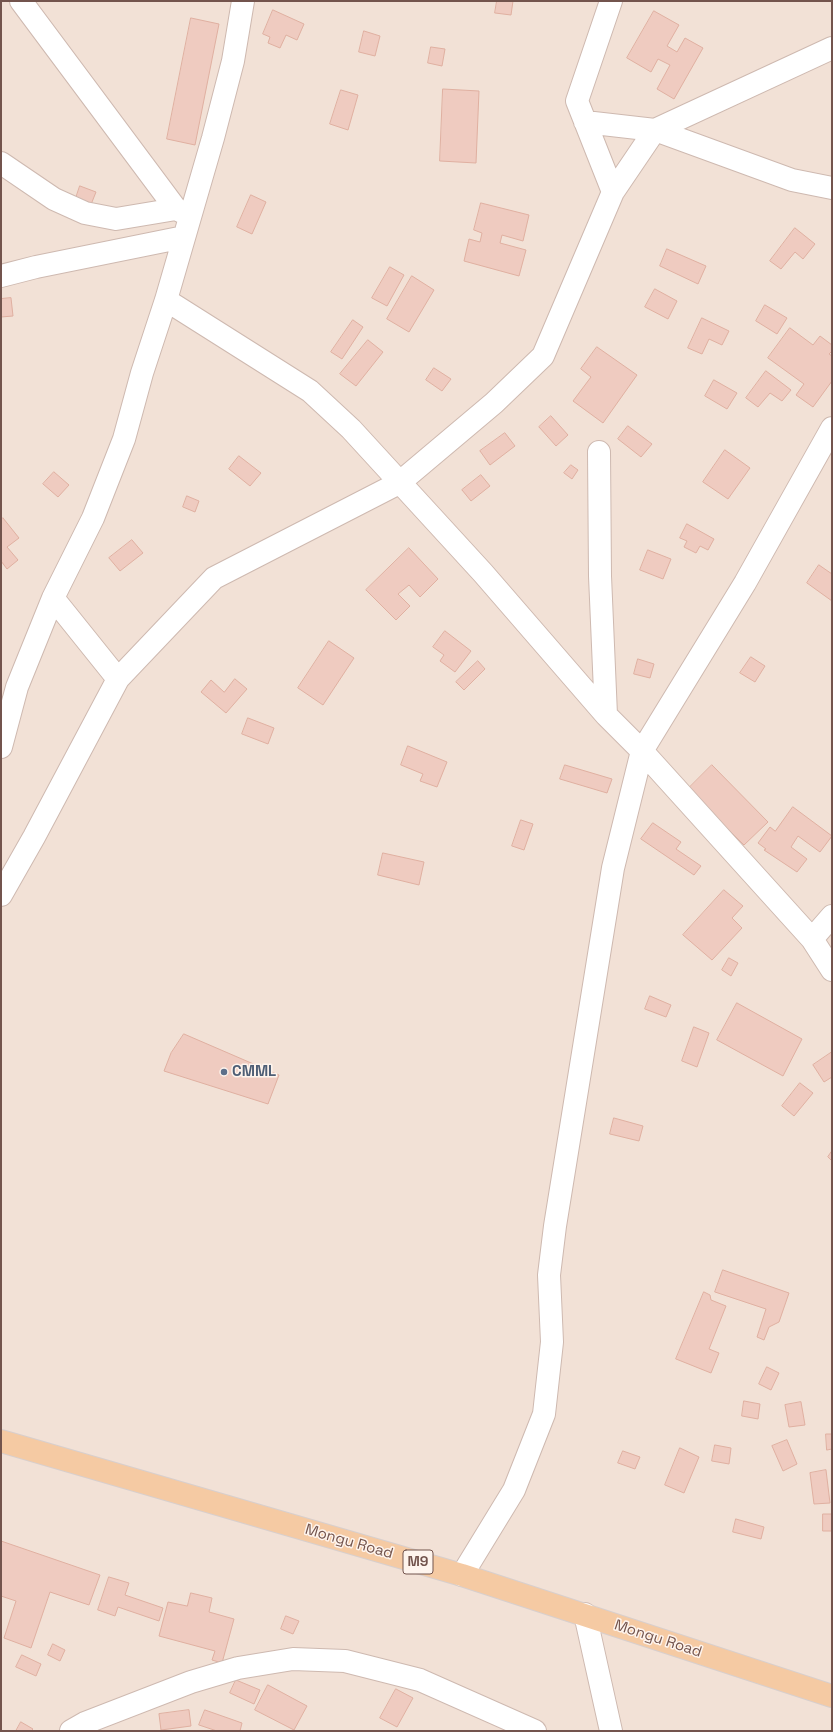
<!DOCTYPE html>
<style>
body{margin:0}
#map{position:relative;width:833px;height:1732px;overflow:hidden;background:#fbf0e7;font-family:"Space Grotesk",sans-serif}
canvas{display:block}
.frame{position:absolute;inset:0;border:2px solid #73544d;pointer-events:none}
</style>
<div id="map">
<canvas width="833" height="1732"></canvas>
<div class="frame"></div>
</div>
<script>
const ctx = document.querySelector('canvas').getContext('2d');
ctx.lineJoin = 'round';
function fillPath(path, color) { ctx.fillStyle = color; ctx.fill(path, 'evenodd'); }
function strokePath(path, color, width, dash) { ctx.strokeStyle = color; ctx.lineWidth = width; ctx.lineCap = dash ? 'butt' : 'round'; ctx.setLineDash(dash || []); ctx.stroke(path); }
function write(font, color, halo, rows, align = 'center') {
  ctx.font = font + ' "Space Grotesk",sans-serif'; ctx.lineWidth = 3; ctx.setLineDash([]); ctx.textBaseline = 'middle'; ctx.strokeStyle = halo; ctx.fillStyle = color; for (const [text, x, y, turn = 0] of rows) {
    ctx.save(); ctx.translate(x, y); ctx.rotate((+turn || 0) * Math.PI / 180); ctx.textAlign = isNaN(turn) ? turn : align; if (halo) ctx.strokeText(text, 0, 0); ctx.fillText(text, 0, 0); ctx.restore();
  }
}
fillPath(new Path2D(`
 M1,1H832V1731H1Z`), '#f2e1d6');
const building = new Path2D(`
 M497,1H513L511,15L495,13Z
 M273,10L304,24L297,40L286,35L280,48L268,43L270,37L263,34Z
 M654,11L679,25L667,46L677,52L685,38L703,48L674,99L657,89L670,65L658,59L651,72L627,58Z
 M191,18L219,24L195,145L167,139Z
 M364,31L380,36L375,56L359,52Z
 M431,47L445,49L442,66L428,63Z
 M443,89L479,91L476,163L440,161Z
 M341,90L358,95L348,130L330,124Z
 M80,186L96,192L90,207L75,201Z
 M251,195L266,202L252,234L237,227Z
 M481,203L529,215L523,241L502,235L500,243L526,250L519,276L464,261L469,239L480,242L482,233L474,230Z
 M795,228L815,244L803,259L795,252L781,269L770,261Z
 M667,249L706,266L698,284L660,266Z
 M390,267L404,275L387,306L372,298Z
 M412,276L434,290L409,332L387,319Z
 M655,289L677,301L668,319L645,307Z
 M11,298L13,316L1,317V299Z
 M765,305L787,318L777,334L756,321Z
 M702,318L729,331L722,345L709,339L702,354L688,348Z
 M353,320L363,327L342,359L331,352Z
 M790,328L813,345L820,336L832,345V351L829,354L832,356V381L813,407L796,395L804,384L768,358Z
 M368,340L383,352L356,386L340,374Z
 M597,347L637,375L603,423L573,401L591,377L581,369Z
 M434,368L451,379L442,391L426,380Z
 M766,371L791,390L782,401L770,393L758,407L746,398Z
 M714,380L737,393L727,409L705,396Z
 M551,416L568,435L556,446L539,427Z
 M628,426L652,444L641,457L618,439Z
 M505,433L515,446L490,465L480,451Z
 M725,450L750,468L728,499L703,482Z
 M239,456L261,473L250,486L229,469Z
 M571,465L578,470L572,479L564,473Z
 M54,472L69,485L58,497L43,484Z
 M481,475L490,486L471,501L462,490Z
 M187,496L199,501L195,512L183,507Z
 M3,518L19,538L7,547L18,560L7,569L1,561V520Z
 M687,524L714,539L708,550L700,546L696,553L684,547L687,541L680,538Z
 M132,540L143,553L120,571L109,558Z
 M409,548L438,579L420,597L409,585L398,594L410,606L396,620L366,590Z
 M648,550L671,559L663,579L640,570Z
 M819,565L832,574V601L807,583Z
 M445,631L471,651L455,672L440,661L444,655L433,647Z
 M329,641L354,658L323,705L298,688Z
 M751,657L765,666L755,682L740,673Z
 M638,659L654,664L650,678L634,674Z
 M478,661L485,669L464,690L456,682Z
 M235,679L247,689L226,713L201,692L211,680L224,692Z
 M248,718L274,728L268,744L242,734Z
 M408,746L447,762L437,787L420,781L423,774L401,765Z
 M565,765L612,779L607,793L560,779Z
 M712,765L768,822L744,845L688,789Z
 M793,807L832,836L820,852L798,836L791,847L807,859L797,872L764,850L766,849L758,843L770,827L775,831Z
 M521,820L533,824L524,850L512,846Z
 M653,823L681,842L676,849L701,866L694,875L641,839Z
 M383,853L424,862L419,885L378,875Z
 M724,890L743,906L732,918L742,928L712,960L683,935Z
 M729,958L738,963L731,976L722,970Z
 M650,996L671,1005L666,1017L645,1009Z
 M737,1003L802,1039L783,1076L717,1040Z
 M694,1027L709,1033L697,1067L682,1061Z
 M184,1034L279,1075L268,1104L164,1071L171,1053Z
 M832,1052V1077L824,1082L813,1065Z
 M800,1083L813,1093L794,1116L782,1106Z
 M614,1118L643,1126L639,1141L610,1134Z
 M832,1151V1161L828,1157Z
 M723,1270L789,1293L779,1322L769,1327L764,1340L757,1337L766,1309L715,1292Z
 M704,1292L710,1295L711,1300L726,1306L709,1349L719,1353L711,1373L676,1359Z
 M767,1367L779,1373L771,1390L759,1384Z
 M744,1401L760,1404L758,1419L742,1416Z
 M801,1402L805,1425L789,1427L785,1405Z
 M826,1434H832V1449L827,1450Z
 M787,1440L797,1464L783,1471L772,1446Z
 M715,1445L731,1448L729,1464L712,1461Z
 M680,1448L699,1457L684,1493L665,1485Z
 M623,1451L640,1457L635,1469L618,1463Z
 M826,1470L830,1503L814,1504L810,1473Z
 M823,1514H832V1531H823Z
 M736,1519L764,1527L761,1539L733,1532Z
 M1,1541L100,1575L89,1605L50,1592L31,1648L4,1638L16,1601L1,1596Z
 M109,1577L129,1583L125,1595L163,1608L159,1621L118,1607L115,1616L98,1610Z
 M191,1593L212,1598L209,1612L234,1619L222,1663L212,1660L215,1651L159,1636L168,1602L187,1606Z
 M286,1616L299,1621L293,1634L281,1629Z
 M53,1644L65,1650L60,1661L48,1655Z
 M22,1655L41,1664L36,1676L16,1667Z
 M236,1680L260,1690L254,1704L230,1693Z
 M268,1685L307,1706L294,1730L255,1710Z
 M396,1689L413,1698L397,1727L380,1718Z
 M189,1710L191,1726L161,1730L159,1714Z
 M205,1710L242,1723L240,1731H217L199,1725Z
 M21,1722L33,1729L31,1731H16Z`);
fillPath(building, '#efcbc0');
strokePath(building, '#e0b0a1', 1);
const minor = new Path2D(`
 M21,1L176,209
 M611,1L577,101L613,192
 M585,122L655,130L792,180L832,188
 M1,163L54,199L85,213L116,219L176,209L186,214
 M1,276L36,267L184,237
 M166,300L310,391L351,429L483,573L606,715L642,751L812,939L832,970
 M599,452L600,576L606,715
 M53,598L118,679
 M1,747L17,687L53,598L93,518L124,439L142,373L166,300L213,138L233,61L243,1
 M1,895L34,837L118,679L214,578L399,483L494,403L543,356L613,192L655,130L832,48
 M812,939L832,916
 M462,1575L514,1490L544,1414L552,1342L549,1275L555,1226L613,868L642,751L745,583L832,428
 M585,1614L611,1731
 M71,1731L85,1723L191,1682L238,1668L293,1659L345,1661L420,1680L535,1731`);
const major = new Path2D(`
 M1,1441L462,1575L832,1696`);
strokePath(minor, '#ceb9b0', 24);
strokePath(major, '#d8cfcd', 24);
strokePath(minor, '#fff', 22);
strokePath(major, '#f5caa3', 22);
for (const [x, y, r, color] of [
 [224,1072,4,"#5c6f8a"]
]) { const dot = new Path2D(); dot.arc(x, y, r, 0, 2 * Math.PI); ctx.fillStyle = color; ctx.fill(dot); strokePath(dot, '#fef4ed', 1.5); }
for (const [x, y, w] of [
 [418,1562,30]
]) { const box = new Path2D(); box.roundRect(x - w / 2, y - 12, w, 24, 3); ctx.fillStyle = '#fef4ed'; ctx.fill(box); strokePath(box, '#73544d', 1); }
write('bold 14px', '#73544d', null, [
 ["M9",418,1562]
]);
write('bold 15px', '#4e5e75', '#fef4ed', [
 ["CMML",232,1072]
], 'left');
write('15px', '#73544d', '#fef4ed', [
 ["Mongu Road",349,1542,16],
 ["Mongu Road",658,1639,18]
]);
</script>
